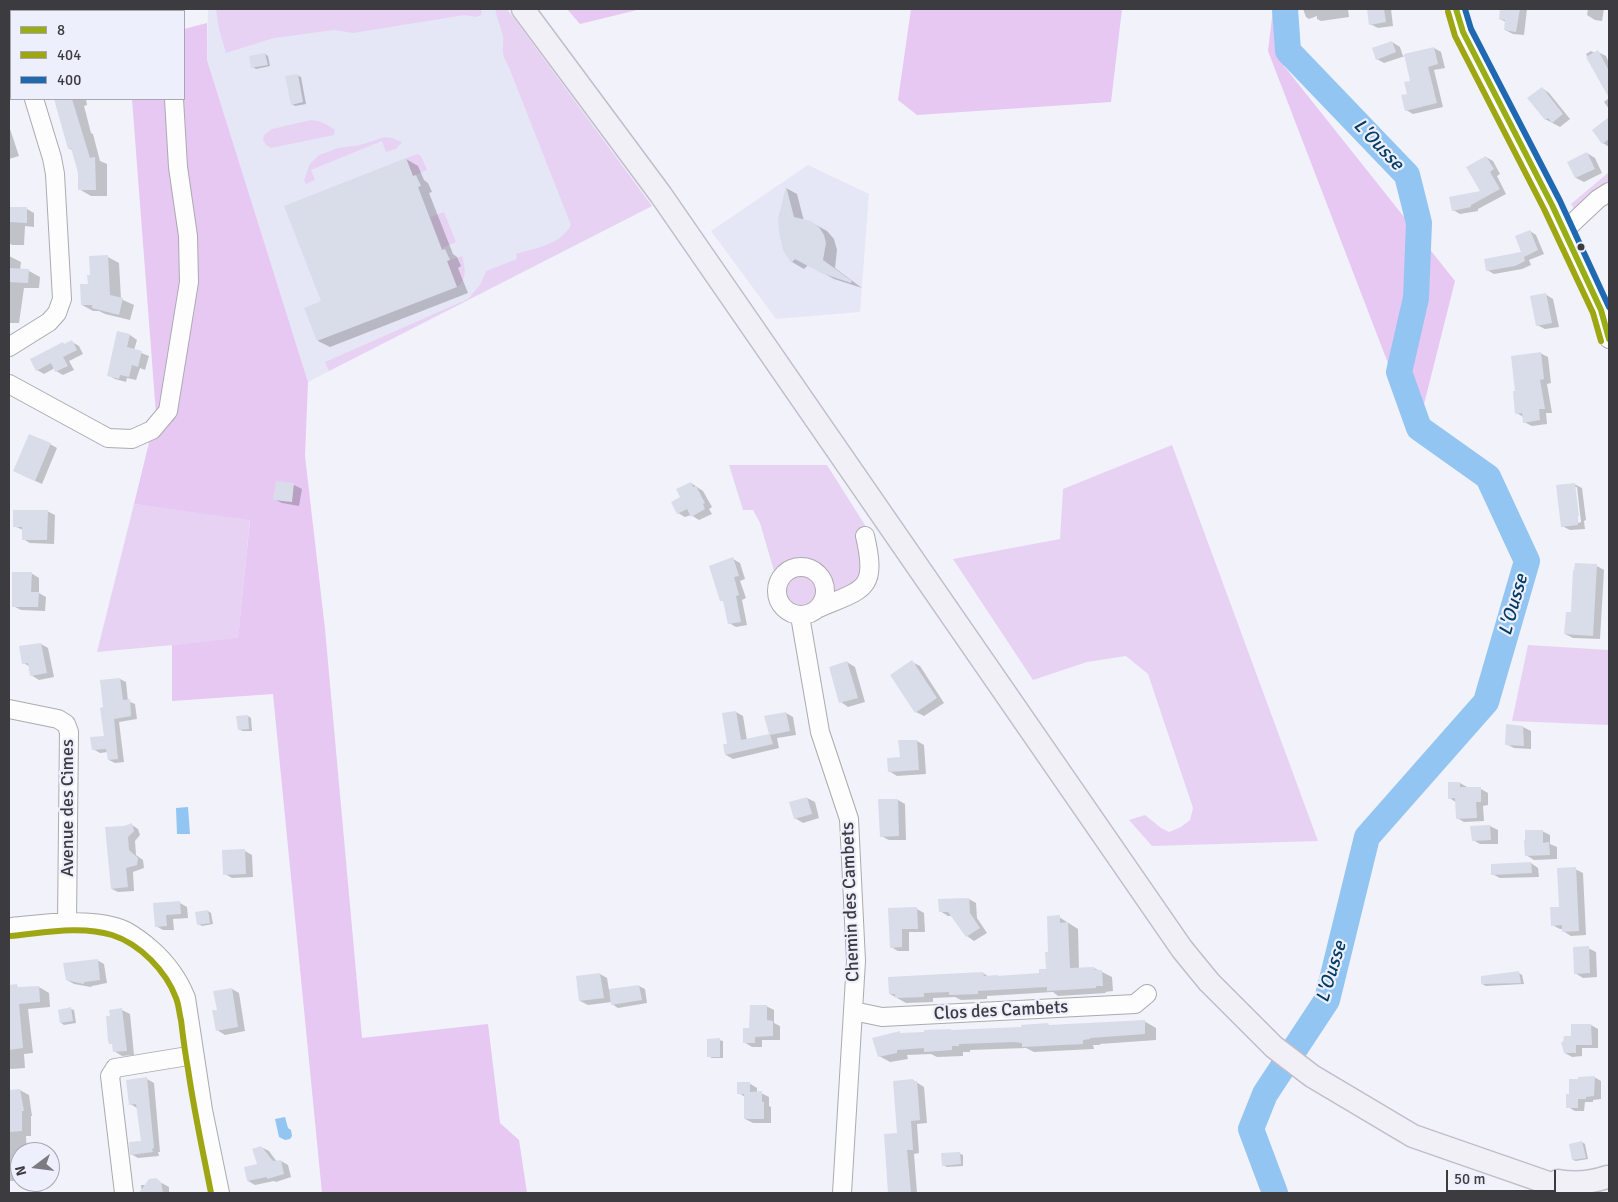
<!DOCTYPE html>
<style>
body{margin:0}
#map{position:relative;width:1618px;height:1202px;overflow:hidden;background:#f2f2fa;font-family:Signika,sans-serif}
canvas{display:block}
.frame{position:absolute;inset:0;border:10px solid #3b3b40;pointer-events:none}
.legend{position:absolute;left:10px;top:10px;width:175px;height:90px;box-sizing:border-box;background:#eeeffd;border:1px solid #a6a7b1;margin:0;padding:6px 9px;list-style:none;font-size:15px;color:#3b3b40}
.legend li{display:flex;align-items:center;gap:10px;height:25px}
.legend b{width:25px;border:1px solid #a6a7b1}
.north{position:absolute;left:10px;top:1142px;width:50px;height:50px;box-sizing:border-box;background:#eeeffd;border:1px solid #a6a7b1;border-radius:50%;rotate:255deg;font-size:14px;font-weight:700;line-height:20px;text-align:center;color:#3b3b40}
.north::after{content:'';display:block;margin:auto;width:18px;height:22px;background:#7b7b81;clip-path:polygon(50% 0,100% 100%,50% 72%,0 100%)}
.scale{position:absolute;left:1446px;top:1170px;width:110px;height:22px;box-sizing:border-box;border:2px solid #3b3b40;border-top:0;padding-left:6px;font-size:15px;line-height:18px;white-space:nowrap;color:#3b3b40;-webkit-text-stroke:4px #eeeffd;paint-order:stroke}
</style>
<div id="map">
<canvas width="1618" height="1202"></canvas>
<div class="frame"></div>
<ul class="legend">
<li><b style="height:6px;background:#98ad16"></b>8</li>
<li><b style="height:6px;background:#9ea613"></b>404</li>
<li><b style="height:6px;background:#1f69b2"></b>400</li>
</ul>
<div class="north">N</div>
<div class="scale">50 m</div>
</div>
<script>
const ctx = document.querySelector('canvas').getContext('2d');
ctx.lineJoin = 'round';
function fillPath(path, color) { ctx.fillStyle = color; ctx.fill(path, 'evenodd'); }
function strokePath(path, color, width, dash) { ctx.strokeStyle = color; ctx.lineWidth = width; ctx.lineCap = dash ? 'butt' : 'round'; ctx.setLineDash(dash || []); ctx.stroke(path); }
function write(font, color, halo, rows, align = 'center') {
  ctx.font = font + ' Signika,sans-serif'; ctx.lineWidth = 4.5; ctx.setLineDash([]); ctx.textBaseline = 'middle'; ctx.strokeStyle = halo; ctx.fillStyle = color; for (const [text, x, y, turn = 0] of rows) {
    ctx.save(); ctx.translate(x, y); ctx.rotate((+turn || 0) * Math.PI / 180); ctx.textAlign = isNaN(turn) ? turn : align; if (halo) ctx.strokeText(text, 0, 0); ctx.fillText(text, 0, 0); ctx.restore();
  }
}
fillPath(new Path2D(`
 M208,9H507L652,206L308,382L207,60Z
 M808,165L869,194L860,312L776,319L711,231Z`), '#e6e7f6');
fillPath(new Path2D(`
 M216,9H482L481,15L476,17L465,15L353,33L334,30L274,38L226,53L219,29Z
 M495,9H507L652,206L329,371L325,362L468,299L480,285L486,271L517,259L516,254C537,247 559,246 571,225L508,65C500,52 504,49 503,37C501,28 497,18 495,9Z
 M311,120C319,120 329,125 335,130L334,135L271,148L266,145L263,140L264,135L272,129Z
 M385,137L392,138L402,142L396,149L386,152L382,141L311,170L315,180L306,184L304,180L310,164L319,155L338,148L360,145Z
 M418,154L421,156L427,170L413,176L406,158Z
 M1609,172V183L1599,189L1575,210L1571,204Z
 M444,212L456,242L442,248L430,217Z
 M462,256C465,267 468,279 457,287L447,261Z
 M1172,445L1318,841L1152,846L1129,820L1145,815L1161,828L1169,832L1181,827L1190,820L1193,808L1148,674L1126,656L1087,662L1033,680L953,559L1060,539L1063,489Z
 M729,465H827L870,533L864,548L858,588L830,595C829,578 817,555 796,561C787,564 784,571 774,571L760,523L753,510H743Z
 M134,504L250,519L238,639L97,652Z
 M785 591a16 16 0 1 1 32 0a16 16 0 1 1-32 0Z
 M1528,645L1609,650V725L1512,721Z`), '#e8d2f3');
fillPath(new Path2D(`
 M567,9H641L580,24Z
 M911,9H1122L1111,102L917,115L898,100Z
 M1273,9H1292L1284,66L1455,281L1416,436L1268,51Z
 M207,23V60L308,382L305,456L325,629L362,1038L488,1024L500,1123L519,1140L527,1193H322L273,694L172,701V645L238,638L250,520L134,504L156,414L132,99H184V29Z`), '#e6c8f3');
fillPath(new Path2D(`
 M188,807L190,834H177L176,808Z
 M285,1117L288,1128L291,1130L292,1136L290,1139L285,1140L279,1137L275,1119Z`), '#92c5f1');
fillPath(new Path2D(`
 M52,9H68L73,11H51Z
 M95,9H130V11H95Z
 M1303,9H1348L1349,17L1321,21L1317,19V16L1309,19L1306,17Z
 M1368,9H1391L1393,26L1378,28L1370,24Z
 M1501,9H1527L1524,35L1513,34L1505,30L1506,22L1500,19Z
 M1588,9H1604L1602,21L1595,20L1587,15Z
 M1392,42L1400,47L1403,56L1434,48L1441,52L1445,68L1434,70L1443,107L1413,114L1406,110L1412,81L1405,56L1384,63L1377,59Z
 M1591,51L1595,53L1598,52L1606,56L1609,63V95L1586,54Z
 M265,54L268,56L270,66L256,69L253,67Z
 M297,75L301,77L306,104L295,106L292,104Z
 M1542,88L1549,93L1570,119L1560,127L1545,119Z
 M1609,98V109L1604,102Z
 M55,99H86L87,105L84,106L91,133L93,134L100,161L107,164V196H91L79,189V172L73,151L69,148Z
 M1609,119V147L1603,143L1593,131Z
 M9,126L19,156L9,159Z
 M1587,153L1595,158L1602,173L1584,182L1576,178L1569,162Z
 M1486,157L1493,161L1500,174L1497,176L1506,194L1478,209V211L1460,214L1453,210L1482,192Z
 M406,159L418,166L424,180L428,183L432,192L429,193L453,254L457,257L461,266L458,268L468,293L330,347L318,341L323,302Z
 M786,188L797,194L804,221L811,222L827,231L834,239L837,250L835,268L862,288L834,279L808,265L804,269L792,262L784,250Z
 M9,208L27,209L34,213V227L25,226L24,245H12L9,243Z
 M1530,231L1536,235L1544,254L1529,260L1531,265L1522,269L1494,274L1487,270L1523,253Z
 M9,256L21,262L20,270L29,271L40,277L39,288H24L19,323H9Z
 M108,257L119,263L121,299L134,305L130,320L105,314L99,311H93L82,305Z
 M1545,294L1553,299L1559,327L1545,329L1537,325Z
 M118,332L130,335L137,340L134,350L149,356L145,370L140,368L136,380L127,378L126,382L115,379L108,375Z
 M72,342L79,346L83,354L69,361L74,370L63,375L56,371L55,368L44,374L37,370L65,345Z
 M1540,353L1548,357L1551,383L1547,384L1552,413H1546L1547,424L1532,426L1524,422L1523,417L1517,413Z
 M50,444L57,448L42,484L22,475Z
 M277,482L294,485L302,489L299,506L282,503L274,499Z
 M691,483L703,491L712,507L709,509L712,514L699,520L691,515L685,517L678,513L682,498Z
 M1574,484L1582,488L1586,520L1584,521L1585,529L1570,530L1562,526ZM1574,487H1577L1581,522L1578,523Z
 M47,511L55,515L54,544L30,543L23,539V530L14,526Z
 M733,559L740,563L745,579L740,581L746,598L742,600L747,625L736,627L729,623L725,602L722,601Z
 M1597,566L1604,570L1600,639L1573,638L1565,634L1572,613Z
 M31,573L39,578V593L46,597L45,611L21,610L13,606Z
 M41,644L48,648L54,677L39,680L31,675L30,667L24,663Z
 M847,662L855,667L865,702L848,707L841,702Z
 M912,662L920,666L944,703L924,716L916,712Z
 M120,679L126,682L128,701L135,704L137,719L119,722L124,762L115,763L109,760L108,752L100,753L93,749L106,737L105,708Z
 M736,712L743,716L747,740L770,735L766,717L786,713L793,717L796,735L777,738L779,748L733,759L726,755Z
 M248,716L251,718L252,731H242L239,729Z
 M1523,727L1531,731V749L1514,748L1506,744Z
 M917,741L924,745L926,774L897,776L889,771Z
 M1460,783L1467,787V789H1481L1488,793V805L1483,806L1484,821L1464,822L1457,818L1456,802L1449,798Z
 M807,798L815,802L819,818L803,823L795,818Z
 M898,800L905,804L906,840H889L881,836Z
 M132,825L138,829L140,835L135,841L136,855L143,860L144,868L133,872L134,891L118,892L112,889L125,827Z
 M1490,826L1498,830V844H1480L1473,840Z
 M1542,831L1550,835V844L1557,847V859L1534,860L1526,855Z
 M245,851L252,855L253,877L232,878L225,874Z
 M1531,863L1538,868L1539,877L1500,878L1492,874Z
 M1575,869L1583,873L1586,935L1571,936L1563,931V929H1560L1552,925Z
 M969,899L976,903L977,918L987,933L974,941L967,936L952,916H948L940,911Z
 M180,903L187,907L188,918L173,919L174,930H163L156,926L154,904Z
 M890,909H917L924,913L925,932H909V951H898L891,947Z
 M208,911L211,913L213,924L202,926L198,924Z
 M1059,917L1078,929L1079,969L1094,968L1112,977L1113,991L1105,992L1106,993L1058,996L1053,992L987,996V999L961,1000L955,997L933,998V1002L906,1003L890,994L983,973L989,977L1040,974L1047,970L1049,953Z
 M1588,948L1596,952L1597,977L1583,978L1575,973Z
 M97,960L104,964L107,983L92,986L91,987L74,984L67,980Z
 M1519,973L1522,975L1524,984L1486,986L1482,984Z
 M600,974L607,978L609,990L639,986L645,989L647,1003L618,1008L612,1004V1002L588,1005L580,1001Z
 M39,987L49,993L50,1007L28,1009L33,1053L24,1054L25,1068L11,1069L9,1068V989Z
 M232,989L239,993L245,1031L225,1035L217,1030L218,1011Z
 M766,1006L774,1010V1023L780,1026V1040H762V1047H752L744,1042L751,1029Z
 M71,1009L74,1010L76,1023L64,1025L61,1023Z
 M122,1010L130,1014L134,1055L122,1056L114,1051V1045L110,1043Z
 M1144,1021L1156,1028V1040L1100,1044V1045H1093L1094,1049L1034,1052L1026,1048L970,1050V1052H963V1056L937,1057L931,1054L907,1055L908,1059L890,1062L879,1056L899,1033L902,1034Z
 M1591,1025L1598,1029V1048H1582V1056L1572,1057L1565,1053L1573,1037Z
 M719,1040L723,1041V1058H712L708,1056Z
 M1594,1077L1601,1081V1099L1593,1100V1102H1585L1584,1111H1575L1568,1107L1570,1095L1579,1080Z
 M147,1079L154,1083L160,1152H158L159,1156L138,1158L131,1154L142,1142L137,1108L130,1104L127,1081Z
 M913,1080L924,1087L927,1123L917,1124L919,1153L914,1154L917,1193H889L885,1135L899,1134Z
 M749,1083L757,1088V1093H761L769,1097V1106L771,1107V1123H753L745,1119V1097L739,1093Z
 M20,1090L29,1095L32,1116H31V1136H26L27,1152H20V1181H9V1091Z
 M1582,1142L1585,1144L1588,1159L1576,1161L1573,1160Z
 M261,1147L269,1151L277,1162L281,1161L288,1165L291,1177L276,1182L274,1181L255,1185L248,1181L258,1165Z
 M959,1153L963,1155V1166L947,1167L943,1165Z
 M156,1180L169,1187V1193H142L141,1185H147Z`), '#0003');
strokePath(new Path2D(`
 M1275,1193L1251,1129L1265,1094L1327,1000L1367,837L1486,702L1527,561L1488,477L1419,428L1399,372L1416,298L1419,223L1407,175L1288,51L1285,9`), '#92c5f1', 26);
fillPath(new Path2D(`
 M1367,9H1384L1386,22L1369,25Z
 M1500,9H1520L1516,32L1504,30L1505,20L1499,19Z
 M1392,41L1396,52L1376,60L1372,48Z
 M1434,47L1438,64L1428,67L1437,103L1405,111L1401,95L1407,94L1404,82L1410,81L1404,54Z
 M1598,50L1609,71V98L1586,57Z
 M265,53L268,65L251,68L249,56Z
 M298,74L303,102L291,105L285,76Z
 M1542,87L1563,114L1552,123L1548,118L1545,120L1527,98Z
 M54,99H72L90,158L95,157L96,190H78V173L71,148L68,149Z
 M1609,117V139L1602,144L1592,130Z
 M1587,152L1595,169L1575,178L1567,162Z
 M1486,156L1494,169L1490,172L1500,189L1471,205V207L1452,211L1449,197L1480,191L1466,167Z
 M406,158L413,176L416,175L421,186L418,187L442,250L445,249L450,260L447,261L457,287L317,341L304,308L321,301L284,206Z
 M786,186L794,217L811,221L819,227L824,235L826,243L823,260L852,281L851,283L821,273L795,259L791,263L783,250L779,232L778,219Z
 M9,207H27V223L9,222Z
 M1530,230L1538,250L1524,257L1525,261L1515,266L1486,271L1484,259L1521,252L1515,236Z
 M108,255L110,295L123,298L119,315L92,308V305H81L80,284H88L87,275H90L89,256Z
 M9,268L29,269L28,283L9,282Z
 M1546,293L1552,323L1536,326L1530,296Z
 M117,331L130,334L127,347L142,351L138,367L132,365L129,377L120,375L119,379L107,376Z
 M72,340L77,350L63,357L68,366L55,372L51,363L36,371L30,359L63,342L64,344Z
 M1541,352L1544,379L1540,380L1545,409H1539L1540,420L1523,423L1522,413L1515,414L1513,391H1515L1511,356Z
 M29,434L51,443L35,481L13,471Z
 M276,481L294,483L292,502L273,500Z
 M691,482L693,487L696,486L705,503L703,504L705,509L691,517L687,509L677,514L671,502L680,497L676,489Z
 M1575,483L1579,516L1577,517L1578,525L1561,527L1556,485Z
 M13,510H48L47,540H22V527H13Z
 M733,557L739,576L734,577L739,595L736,596L741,622L728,624L723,601H720L709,566Z
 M1575,563L1597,564L1593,636L1564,634L1566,612H1571L1573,570H1574Z
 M12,572H32L31,592H39L38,607H12Z
 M41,643L47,673L30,676L28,663L22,664L19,646Z
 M912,660L937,698L915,713L890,675Z
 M847,661L858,698L839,703L829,667Z
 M120,678L123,700L130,699L131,716L114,719L118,759L108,760L106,749L92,750L90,737L104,736L100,708L103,707L100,680Z
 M736,711L741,740L769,734L764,716L786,712L790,731L770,735L773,744L725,755L723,744H727L722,713Z
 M248,715L249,729L238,730L236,716Z
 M1506,724L1523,726L1524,746L1505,745Z
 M898,740H917L919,770L888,772L887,758L900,757Z
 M1448,782H1460V787H1481V802H1476L1477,818L1456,819L1455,798L1448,799Z
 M807,797L812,814L794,819L789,802Z
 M878,799H898L899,836L880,837Z
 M132,823L134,831L128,837L129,850L138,858L137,865L126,868L128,887L111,889L105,827L124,826Z
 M1490,825L1491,840L1472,841L1470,826Z
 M1525,830H1543V843L1549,842L1550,855L1525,856L1524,840H1525Z
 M245,849L246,874L223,875L222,850Z
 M1531,862L1532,873L1491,875V864Z
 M1576,867L1579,931L1562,932V925L1551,926L1550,907H1559L1557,868Z
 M969,898L970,913L980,928L966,937L948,912H939L938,899Z
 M180,901L181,914L166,915L167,926L155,927L153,903Z
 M917,907L918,929H902V947L890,948L888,908Z
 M208,910L210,923L197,925L195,912Z
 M1060,915V923L1068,922L1070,968L1094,967L1095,970H1102L1103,986H1096V988L1047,991V987L978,991V994L949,995V992L924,993V997L895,998V994H889L888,977L983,972L984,976L998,975V976L1039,973V969H1046L1045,952H1048L1047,916Z
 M1589,946L1590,973L1574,974L1573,947Z
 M98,959L100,980L84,982V984L66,980L63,963Z
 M1519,971L1521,983L1481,984V976Z
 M600,973L604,998L579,1001L576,976Z
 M17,984L18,987L39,986L40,1002L19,1004L23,1048L9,1050V985Z
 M639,985L642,1000L611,1005L609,989Z
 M232,988L238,1027L216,1031L212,1010H217L213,991Z
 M750,1005H767V1020L773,1021V1036L755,1037V1043H743V1028H749Z
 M71,1007L73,1021L60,1023L58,1010Z
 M122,1008L127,1051L113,1052L112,1044H109L108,1041L106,1016H110L109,1010Z
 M1145,1020V1034L1090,1038V1039L1083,1040V1044L1022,1047V1043L1015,1042L959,1044V1046H952V1050L924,1052V1048L897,1050V1053L878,1057L872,1038L900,1031V1033L924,1032V1030L951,1029V1030L1021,1027V1025L1048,1023L1049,1025Z
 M1571,1024H1591L1592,1045H1576V1053H1564L1561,1042H1563L1564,1036H1571Z
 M720,1038V1057H707V1039Z
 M1595,1076L1594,1096L1586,1097V1099H1578V1108H1566V1094H1569V1079H1578V1077Z
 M147,1077L154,1148L152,1149L153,1152L130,1155L129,1142L141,1141L136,1104L129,1105L126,1080Z
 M913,1079V1081H917L920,1120L911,1121L913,1150H907L911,1193H888L884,1134L897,1133L893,1081Z
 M737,1082H750V1092L762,1091V1102H764V1119H744V1094H737Z
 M20,1089L24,1111H22V1131L9,1132V1090Z
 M1582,1141L1586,1158L1572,1160L1569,1144Z
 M261,1146L273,1161L281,1160L284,1174L267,1179V1177L247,1181L244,1167L257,1164L252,1149Z
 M960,1152L961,1164L942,1166L941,1153Z
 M156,1178L161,1182L163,1193H139L149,1179Z`), '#d8dde9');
const minor = new Path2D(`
 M169,9L170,11
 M1456,9L1463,32L1552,205L1601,310L1609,339
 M9,20L11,23
 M1564,231L1598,199L1609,192
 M9,347L49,322L57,313L62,299L55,174L52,158L34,99
 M9,384L108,438L132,439L152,430L168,411L189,282L188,236L178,167L174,99
 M777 591a24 24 0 1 1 48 0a24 24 0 1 1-48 0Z
 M819,608C863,589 878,591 865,536
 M800,616L820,732L849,819L856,961L842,1193
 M9,709L58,719L66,724L69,732L67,922
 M9,927C43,924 95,916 126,931C135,936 143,942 151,949C167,963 178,978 186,998L203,1110L220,1193
 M853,1011L882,1017L1135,1004L1147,994
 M124,1193L110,1076L115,1068L194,1055`);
const major = new Path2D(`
 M523,9L661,195L1182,949L1209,982L1274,1047L1312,1076L1413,1136L1577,1193
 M1558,1181C1576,1184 1590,1183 1607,1177`);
strokePath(minor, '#aaaab0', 20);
strokePath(major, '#c1bdcb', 25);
strokePath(minor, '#fdfdfe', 18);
strokePath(major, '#f2f0f7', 22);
strokePath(new Path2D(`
 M1456,9L1463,32L1552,205L1601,310L1609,339`), '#98ad16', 6);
strokePath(new Path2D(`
 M1448,12L1455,36L1544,209L1593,313L1601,341
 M10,936C43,933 80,925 112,935C140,944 166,971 176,998C179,1005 179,1013 181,1020C183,1037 185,1053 188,1069C194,1111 203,1152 211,1193`), '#9ea613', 6);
strokePath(new Path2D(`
 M1465,9L1471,29L1560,201L1609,307`), '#1f69b2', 6);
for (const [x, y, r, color] of [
 [1581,247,4.5,"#3b3b40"]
]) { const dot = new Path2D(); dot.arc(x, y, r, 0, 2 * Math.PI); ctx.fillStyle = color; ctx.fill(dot); strokePath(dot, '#eeeffd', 2); }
write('18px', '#3b3b40', '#eeeffd', [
 ["Avenue des Cimes",68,808,-90],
 ["Chemin des Cambets",851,902,-92],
 ["Clos des Cambets",1001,1011,-3]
]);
write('italic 19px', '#023d64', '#eeeffd', [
 ["L'Ousse",1378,145,46],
 ["L'Ousse",1514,605,-74],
 ["L'Ousse",1332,972,-73]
]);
</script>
